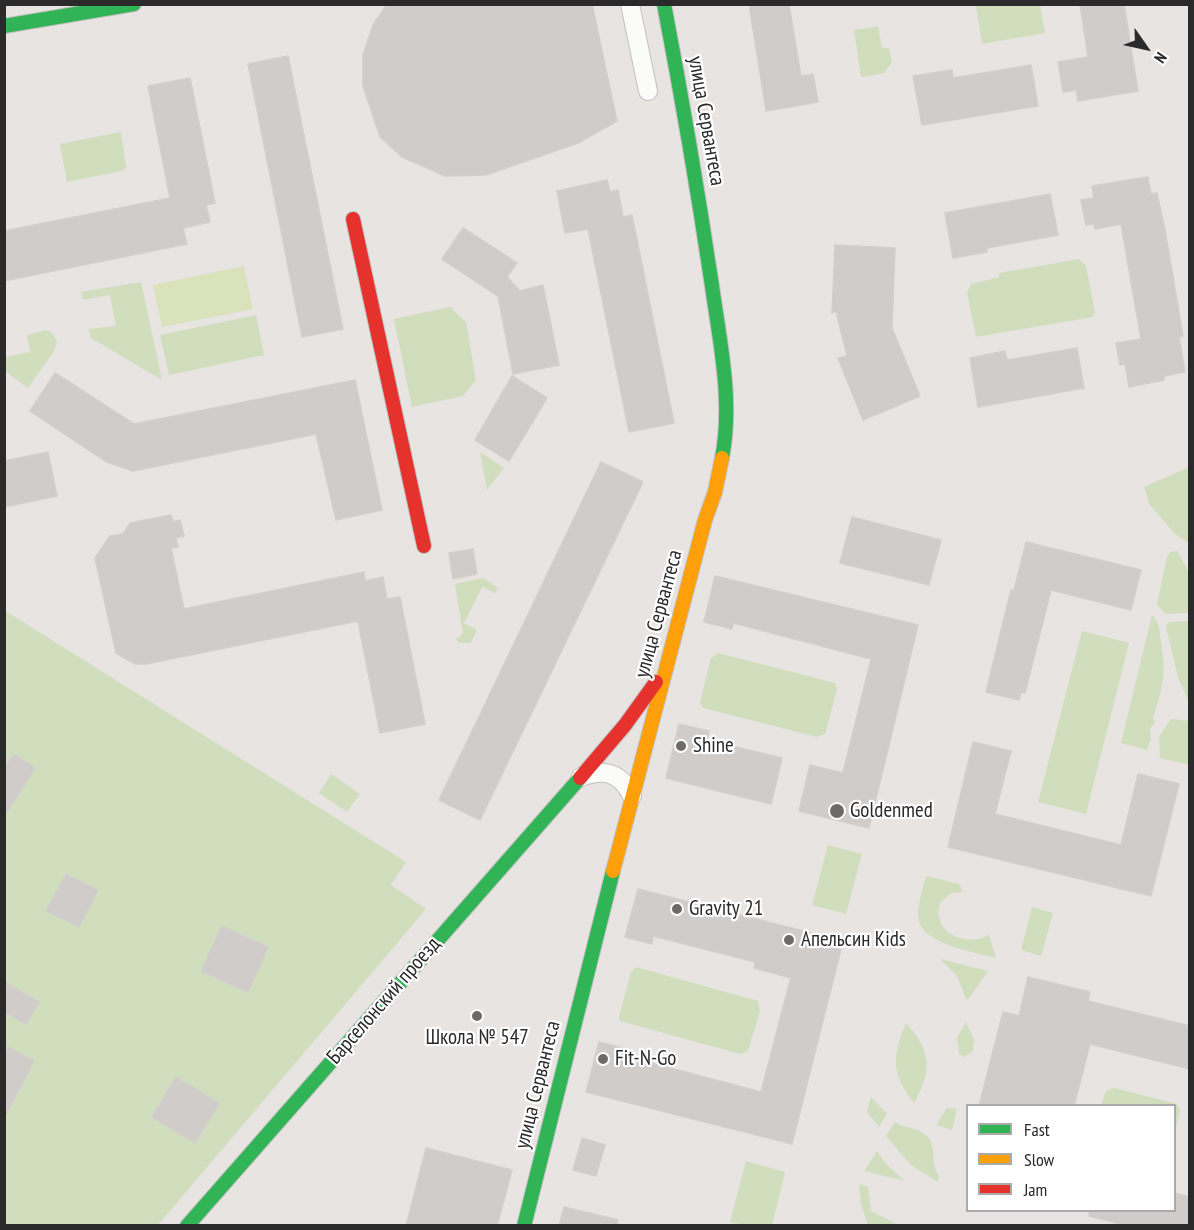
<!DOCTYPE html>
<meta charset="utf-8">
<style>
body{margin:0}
#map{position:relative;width:1194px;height:1230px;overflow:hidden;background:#e7e4e1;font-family:"PT Sans Narrow",sans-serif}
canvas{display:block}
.frame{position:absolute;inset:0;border:6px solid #2a2a2a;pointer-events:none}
.legend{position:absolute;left:966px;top:1104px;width:210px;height:108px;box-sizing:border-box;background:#fff;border:2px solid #aaa;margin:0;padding:8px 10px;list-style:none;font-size:18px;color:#2a2a2a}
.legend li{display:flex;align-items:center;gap:12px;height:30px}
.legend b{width:30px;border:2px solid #aaa}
.north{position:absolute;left:1116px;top:18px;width:60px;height:60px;-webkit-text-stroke:4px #fff;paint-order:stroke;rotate:124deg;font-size:16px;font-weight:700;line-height:24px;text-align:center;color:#2a2a2a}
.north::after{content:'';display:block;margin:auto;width:21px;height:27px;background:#2a2a2a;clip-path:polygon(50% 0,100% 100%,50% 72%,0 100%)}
</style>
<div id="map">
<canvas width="1194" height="1230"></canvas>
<div class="frame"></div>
<ul class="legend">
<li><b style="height:8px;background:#30b455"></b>Fast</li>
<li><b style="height:8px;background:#ff9f0a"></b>Slow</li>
<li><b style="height:8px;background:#e5322d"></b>Jam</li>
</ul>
<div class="north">N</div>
</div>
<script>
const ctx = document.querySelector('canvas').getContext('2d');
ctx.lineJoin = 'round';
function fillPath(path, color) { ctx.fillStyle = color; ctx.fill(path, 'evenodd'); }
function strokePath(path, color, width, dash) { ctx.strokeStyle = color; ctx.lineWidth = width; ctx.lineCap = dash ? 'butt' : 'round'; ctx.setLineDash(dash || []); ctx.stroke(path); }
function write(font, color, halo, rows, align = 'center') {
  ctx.font = font + ' "PT Sans Narrow",sans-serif'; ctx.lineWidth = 4.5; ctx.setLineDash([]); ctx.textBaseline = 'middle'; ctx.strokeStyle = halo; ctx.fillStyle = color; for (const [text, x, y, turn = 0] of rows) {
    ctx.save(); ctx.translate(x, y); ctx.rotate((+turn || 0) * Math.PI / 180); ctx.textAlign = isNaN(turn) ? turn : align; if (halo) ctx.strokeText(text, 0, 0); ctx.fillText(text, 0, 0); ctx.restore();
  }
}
fillPath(new Path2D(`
 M976,5H1040L1045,33L982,44Z
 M878,26L882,48H889L892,62L884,73L861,77L854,30Z
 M121,132L126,167L122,171L67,182L60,144Z
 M1079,259L1086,266L1095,313L1093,317L976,337L967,292L971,284L999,277V273Z
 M141,282L162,380L91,338L88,329L116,326L110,295L83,300L81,292Z
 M450,307L466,322L476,380L463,396L412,407L394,319Z
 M256,315L264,355L169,375L160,335Z
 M46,330L52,333L57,341L54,351L28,388L5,371V357L30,352L27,335Z
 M480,452L504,468L487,490Z
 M1189,467L1190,542H1187L1175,534L1150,505L1144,487Z
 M1177,551L1189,572V613L1166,614L1157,605L1167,557L1170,552Z
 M483,578L498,588L495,593L482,587L464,623L477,630L471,643H459L456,639L463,634L455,584Z
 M4,610L406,862L391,885L426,909L158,1225H5Z
 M1152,615C1160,621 1159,631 1161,641C1166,676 1164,684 1153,718L1155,723L1150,728L1151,739L1147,750L1121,743Z
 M1189,621H1190L1189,703L1178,677L1166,627L1169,622Z
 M1082,631L1129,643L1086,814L1038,802Z
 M718,653L835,683L837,690L825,734L817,737L703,708L700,703L711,658Z
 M1171,719L1189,721V765L1160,758L1159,737Z
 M331,774L360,794L347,812L319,793Z
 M828,845L862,854L846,914L812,905Z
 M926,876L959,884L963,892L951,893L940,903C931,933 966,948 989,935L996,958C976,953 924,944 919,921C916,907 923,889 926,876Z
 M1032,907L1053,913L1041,956L1021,950Z
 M940,959L988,971L967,1001L957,976Z
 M636,967L758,1001L760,1011L748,1051L740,1054L620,1021L619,1017L631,972Z
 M966,1022L974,1040L973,1051L964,1057L959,1054L957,1038Z
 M906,1023C931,1051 933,1069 914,1103C891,1074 892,1056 906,1023Z
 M1115,1088L1177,1104L1180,1110L1175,1133L1174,1106L1101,1105L1106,1091Z
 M871,1097L887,1114L879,1127L867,1112Z
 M947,1108L957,1109L952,1130L936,1125Z
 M895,1122C905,1129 917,1127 926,1135C938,1145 929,1163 939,1175L938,1182L911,1165L886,1136Z
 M877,1151L887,1165L905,1181L864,1171Z
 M746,1161L785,1172L772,1225H743L730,1222Z
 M859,1184L868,1187L871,1211L898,1225H868L861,1205Z`), '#d0debe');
fillPath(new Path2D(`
 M244,266L253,309L162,327L153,285Z`), '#dae2bc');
const building = new Path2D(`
 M397,4H592L617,121L578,143L486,175L445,176L402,157L380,137L363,86V55L373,25L385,7Z
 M749,4H789L801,76L813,74L818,102L766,111Z
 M1080,4H1124L1138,91L1078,101L1076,90L1063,92L1058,62L1088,57Z
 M288,56L343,329L302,337L248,64Z
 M1031,65L1038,106L922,125L913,76L952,70L953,78Z
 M190,78L215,203L206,205L210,222L183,228L187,244L4,281V231L170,198L148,86Z
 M1148,177L1151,194L1157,193L1165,230L1183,336L1179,337L1185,372L1164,376V380L1129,387L1125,364L1120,365L1116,343L1141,339L1121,224L1095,229L1094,224L1086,225L1081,200L1094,198L1092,186Z
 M607,180L610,192L618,190L623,217L632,215L674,423L629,432L588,229L565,233L557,191Z
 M1050,194L1058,235L987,248V252L953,258L945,213Z
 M463,228L517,263L507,277L520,291L543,285L559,365L513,374L498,296L442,259Z
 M835,245L895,248L892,328L920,396L863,420L838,358L847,356L836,311L832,313Z
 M1077,348L1084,388L978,407L970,358L1005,351L1007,360Z
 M55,373L134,424L355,380L382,510L336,520L316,434L133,471L107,462L30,411Z
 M512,376L547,398L509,461L475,440Z
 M48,452L57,496L4,507V461Z
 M601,462L643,482L480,820L439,800Z
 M171,515L173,522L180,520L184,536L176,538L178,547L171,548L184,609L364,572L365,581L383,577L387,599L400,597L425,724L380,733L358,621L146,664H135L116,653L95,558L110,536L123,534L130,523Z
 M852,517L941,540L929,585L840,563Z
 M1026,542L1141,570L1131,610L1051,590L1025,693L1021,692L1019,700L986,692L1011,590H1014Z
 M473,549L477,574L453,579L449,553Z
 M715,576L918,625L869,828L799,811L810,765L843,773L871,659L733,623L732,629L704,622Z
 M679,724L709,731L707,740L782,758L771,804L666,778Z
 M973,742L1011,751L995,814L1121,845L1138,774L1179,784L1151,896L948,847Z
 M14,754L35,768L4,817V769Z
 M66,874L98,890L79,927L46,911Z
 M638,889L843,941L792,1144L586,1092L599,1042L627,1049L625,1056L761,1092L786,996L791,978L754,968L755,962L653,936L652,944L625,937Z
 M222,926L268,947L248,992L201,971Z
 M1028,977L1090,992L1088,1001L1190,1026V1069L1090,1044L1074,1106H979L1003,1012L1019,1016Z
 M4,982L39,1002L26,1024L4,1012Z
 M8,1047L34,1061L4,1118V1055Z
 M176,1077L219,1103L195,1143L152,1117Z
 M582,1138L605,1145L596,1176L573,1170Z
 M426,1148L512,1170L497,1226H406Z
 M1174,1193L1190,1197V1226H1128L1089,1216L1090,1210H1174Z
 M564,1207L618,1220L617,1226H559Z`);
fillPath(building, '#cfccca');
strokePath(building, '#d2cfcd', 1.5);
const street = new Path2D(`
 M630,4L648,91
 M581,777C605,768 621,773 632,796`);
const fast = new Path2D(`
 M664,4C682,98 698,192 712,286C720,343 733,401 722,458
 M4,26L134,4
 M187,1226L580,778
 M524,1226L613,871`);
const slow = new Path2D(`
 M613,871L705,520L715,492L722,458`);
const jam = new Path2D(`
 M353,219L424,546
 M580,778L625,725L656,682`);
strokePath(street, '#c2c1c1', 20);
strokePath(fast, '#c2c1c1', 16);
strokePath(slow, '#c2c1c1', 16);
strokePath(jam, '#c2c1c1', 16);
strokePath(street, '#fbfbfa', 18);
strokePath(fast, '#30b455', 14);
strokePath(slow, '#ff9f0a', 14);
strokePath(jam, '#e5322d', 14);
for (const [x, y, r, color] of [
 [681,746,6,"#6c6b6a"],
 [837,811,8,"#6c6b6a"],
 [677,909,6,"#6c6b6a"],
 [789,940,6,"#6c6b6a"],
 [477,1016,6,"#6c6b6a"],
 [603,1059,6,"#6c6b6a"]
]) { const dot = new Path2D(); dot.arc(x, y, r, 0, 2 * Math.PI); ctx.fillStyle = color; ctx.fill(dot); strokePath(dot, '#fff', 2); }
write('21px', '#2a2a2a', '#fff', [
 ["улица Сервантеса",706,121,80],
 ["улица Сервантеса",659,614,-75],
 ["Барселонский проезд",384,1001,-49],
 ["улица Сервантеса",538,1085,-76]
]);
write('21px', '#2a2a2a', '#fff', [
 ["Shine",693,746],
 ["Goldenmed",850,811],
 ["Gravity 21",689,909],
 ["Апельсин Kids",801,940],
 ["Школа № 547",477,1038,"center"],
 ["Fit-N-Go",615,1059]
], 'left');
</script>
